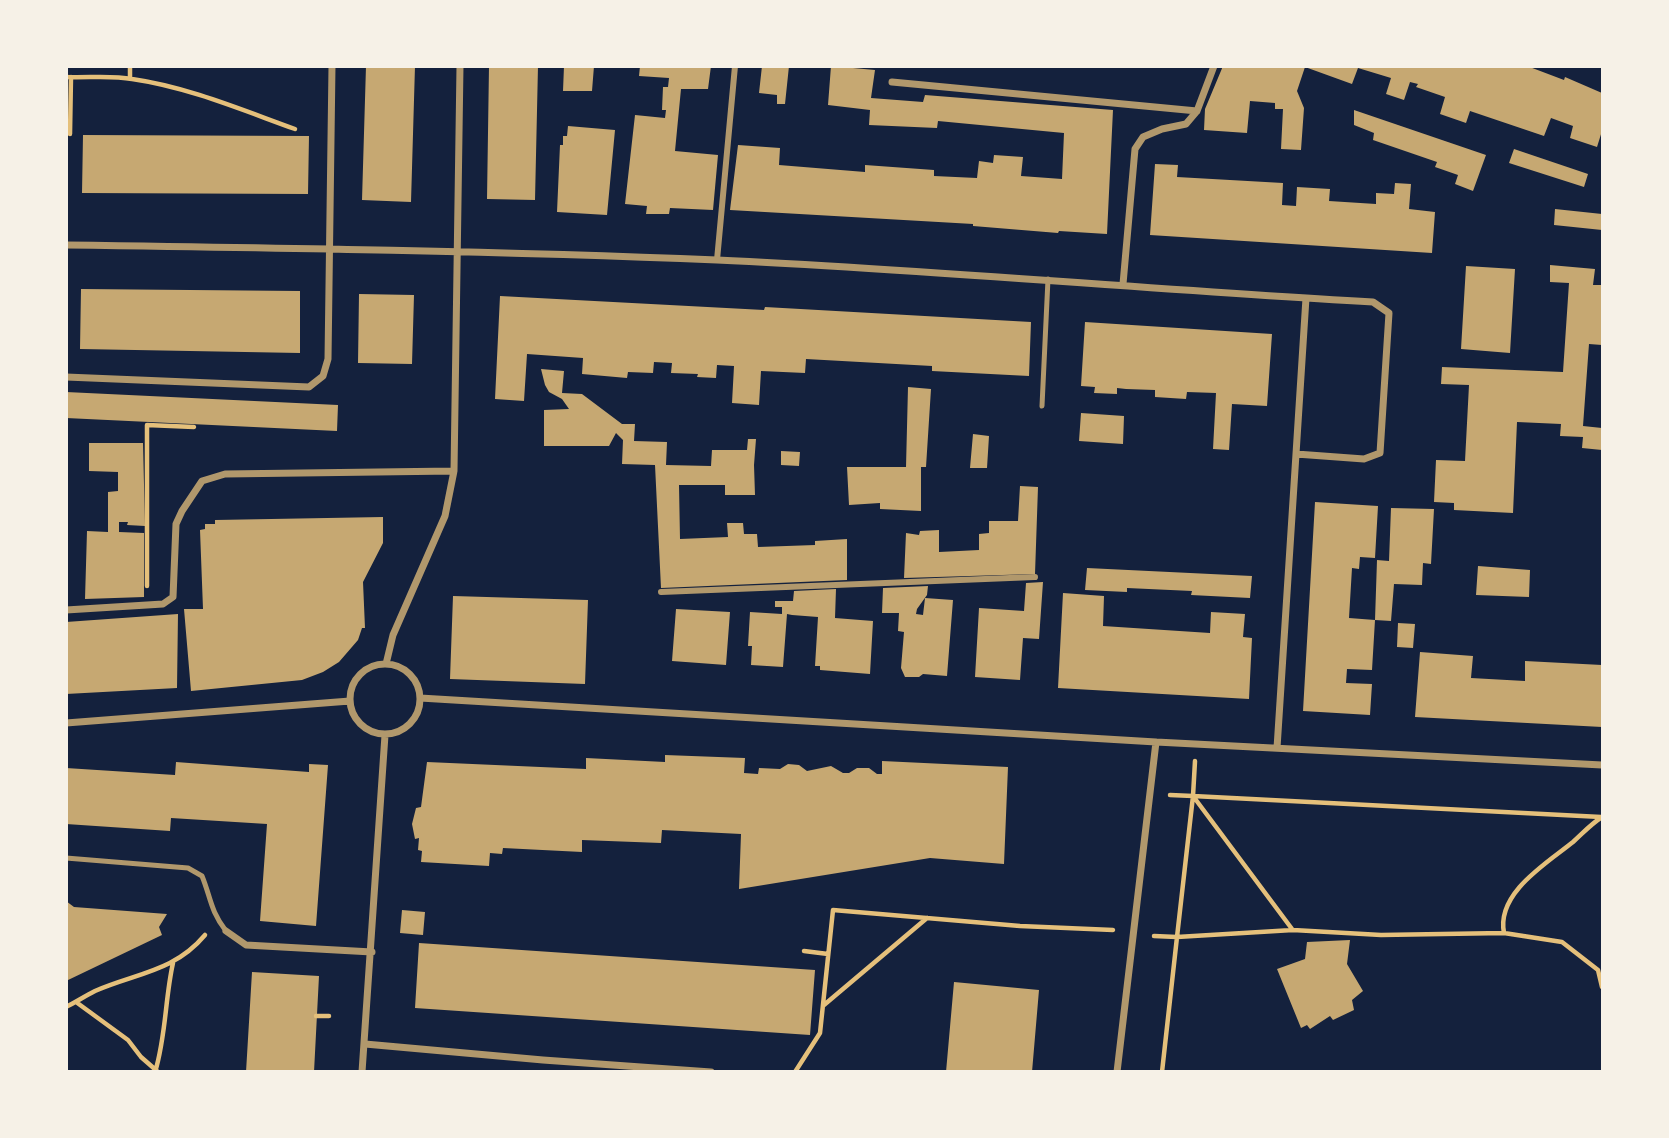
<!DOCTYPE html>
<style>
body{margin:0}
#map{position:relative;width:1669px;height:1138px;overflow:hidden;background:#14213d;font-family:Inter,sans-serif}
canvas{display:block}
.frame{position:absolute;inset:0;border:68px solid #f6f1e7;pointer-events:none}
</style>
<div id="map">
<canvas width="1669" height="1138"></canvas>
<div class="frame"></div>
</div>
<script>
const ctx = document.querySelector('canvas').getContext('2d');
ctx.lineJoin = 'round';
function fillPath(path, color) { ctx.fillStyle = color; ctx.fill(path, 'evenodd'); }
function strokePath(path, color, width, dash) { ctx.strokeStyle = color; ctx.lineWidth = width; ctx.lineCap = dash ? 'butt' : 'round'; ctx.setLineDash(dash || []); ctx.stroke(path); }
fillPath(new Path2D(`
 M366,66H415L411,202L362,200Z
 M489,66H538L535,200L487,199Z
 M564,66H594L592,91H563Z
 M640,66H711L708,89H681L675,151L718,155L713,210L670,208L669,214H646L647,206L625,204L635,115L665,118L666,110H662L663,87H668L669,78L639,76Z
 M762,66H789L785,104H777V95L759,93Z
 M831,66L875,70L871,98L923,102L925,95L1113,110L1107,234L1059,231L1058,233L973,226V224L730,210L738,145L780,148L779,165L865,172V165L934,170V176L977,178L979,161L993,163L994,155L1023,157L1021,176L1062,179L1064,133L938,121L937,128L869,125L870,110L828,105Z
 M1223,66H1527L1564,80L1565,77L1602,93V131L1597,147L1570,138L1573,126L1551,118L1544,136L1470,111L1466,123L1440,114L1445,97L1416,87L1418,84L1410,82L1404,100L1386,94L1391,78L1358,68L1352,84L1305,67L1297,91L1304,108L1301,150L1281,149L1283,109H1275V103L1250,101L1247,133L1204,130L1205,109Z
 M1354,110L1486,155L1473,191L1455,184L1458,175L1435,167L1437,162L1373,140L1374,133L1354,125Z
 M568,126L615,130L607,215L557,212L560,145H563V136H567Z
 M83,135L309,136L308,194L82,193Z
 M1514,149L1588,174L1584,187L1509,163Z
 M1155,164L1178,165L1177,177L1283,183L1282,205L1296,206L1297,187L1330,189L1329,201L1376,204V193L1394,194L1395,183L1411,184L1409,209L1435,212L1432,253L1150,235Z
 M1555,209L1602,214V230L1554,225Z
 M1550,265L1595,269L1593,285H1602V345L1589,344L1583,426L1602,428V450L1582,448L1583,437L1560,436L1561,424L1517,422L1513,513L1454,510V503L1434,502L1436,460L1465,461L1469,385L1441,384L1442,367L1563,372L1569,283L1550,282Z
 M1466,266L1515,269L1510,353L1461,349Z
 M81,289L300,291V353L80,349Z
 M359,294L414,295L412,364L358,363Z
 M500,296L764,310L765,307L1031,322L1029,376L932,371V366L806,359L805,373L761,371L759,405L732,403L734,366L717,365L716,378L697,377L698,374L671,373L672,363L654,362L653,373L628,372L627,378L582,374L583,358L527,354L524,401L495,399Z
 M1085,322L1272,334L1267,406L1232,404L1229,450L1213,449L1216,393L1187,392L1186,399L1155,397V390L1126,389L1117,388V394L1094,393L1095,387L1081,386Z
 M541,369L564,371L562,393L582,394L622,424H635L634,441L667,442L666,465L711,466L712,450H747L748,439H756L754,465L755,495H725V485H679L680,539L728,537L727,523H743L744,534H757L758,547L815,545V541L847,539V580L661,588L655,465L622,464L623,440L616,433L609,446H544V410L569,409L562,399L549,392L545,385Z
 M908,387L931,389L926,467H921V511L880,509V503L849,505L847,467H906Z
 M66,392L338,405L337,431L66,418Z
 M1081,413L1124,416L1123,444L1079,441Z
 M973,434L989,436L987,468H970Z
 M89,443H143L145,526L127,525L128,522H119V532L144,533V597L85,599L87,531L108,532V492L118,491V472L89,471Z
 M781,451L800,452L799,466L781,465Z
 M1020,486L1038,487L1035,574L904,578L906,533L919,535L920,531L939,530V552L979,550V534L989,533V521H1018Z
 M1315,502L1378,506L1375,558L1360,557L1359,569L1352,568L1349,618L1375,620L1377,560L1389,561L1391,508L1434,509L1431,564L1423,563L1422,585L1394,584L1391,621L1375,620L1372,670L1347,669L1346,683L1372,684L1370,715L1303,711Z
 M383,517V543L363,582L365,628H362L358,640L339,662L323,672L302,680L191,691L184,609H203L200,530L205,529V524H215V520Z
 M1478,566L1530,570L1529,597L1476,595Z
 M1087,568L1252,576L1250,598L1191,595L1192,591L1127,588V592L1085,590Z
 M1043,582L1039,639L1023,638L1020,680L975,677L979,608L1024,611L1026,583Z
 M928,586L927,595L917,609L916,614L923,615L925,598L953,600L947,676L923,674L919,677H905L901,668L904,632L898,631L899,613H882L883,588Z
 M836,589L835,618L873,621L870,674L820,670V666H815L818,617L792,615L787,614L783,667L751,665L752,646H748L750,612L782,614V607H775V601H793L794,591Z
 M1063,593L1104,596L1103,626L1210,633L1211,612L1245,614L1243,637L1252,638L1249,699L1058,688Z
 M453,596L588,600L585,684L450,679Z
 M676,609L730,612L726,665L672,661Z
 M178,614L177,688L66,694V622Z
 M1398,623L1415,624L1413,648L1397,647Z
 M1420,652L1473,656L1471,678L1525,681V661L1602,665V727L1415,717Z
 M665,755L745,758L744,773L758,774L759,768L780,769L788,764L799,765L807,771L831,766L843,773H849L857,768H869L877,774H882V761L1008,767L1004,864L930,858L739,889L741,834L662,830L661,843L582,840V852L503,848L502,854L490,853L489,866L421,862L422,851L418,850L419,838L415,839L412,824L416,808L421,807L427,762L586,769V758L665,762Z
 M176,762L309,772V764L328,765L316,926L260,921L267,824L171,818L170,831L66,824V768L175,775Z
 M66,901L74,907L167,914L159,927L162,935L66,981Z
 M402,910L425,912L423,935L400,933Z
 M1350,940L1347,964L1363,991L1352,1000L1354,1010L1333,1020L1330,1016L1310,1029L1307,1025L1301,1028L1277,969L1305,959L1307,942Z
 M419,943L815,970L810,1035L415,1008Z
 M252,972L319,976L314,1072H246Z
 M954,982L1039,990L1032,1072H946Z`), '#c6a872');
strokePath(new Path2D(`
 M130,66V78
 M66,77C88,78 111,75 132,79C188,87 242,110 295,129
 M70,134L71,77
 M147,586V425L194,427
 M1195,761L1193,796L1292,929
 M1170,795L1193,796
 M1504,933C1496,893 1547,863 1573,842C1583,833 1591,824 1602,817
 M1154,936L1177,937L1193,796L1601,817
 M804,951L828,954
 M76,1002L128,1040L141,1057L157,1071
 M824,1005L927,918
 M66,1007C76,1002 85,996 95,991C136,973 174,972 205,935
 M316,1016H329
 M155,1072C166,1037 165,998 173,963
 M795,1072L820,1033L833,910L1020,926L1113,930
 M1162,1072L1177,937L1293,930L1381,935L1504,933L1562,942L1598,970L1602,987`), '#e5c07b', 4.5);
strokePath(new Path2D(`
 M1042,406L1048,279
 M66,858L188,868L202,876C211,898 210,910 226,931`), '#b1986c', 5);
strokePath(new Path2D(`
 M717,260L735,66
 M661,592L1035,577`), '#b1986c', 6);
strokePath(new Path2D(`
 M892,82L1197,111
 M66,245C283,248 500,251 717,260C936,270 1154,290 1373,302L1389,313L1380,453L1364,459L1296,454L1306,298
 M1123,284L1135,149L1143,137L1162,129L1186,124L1197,111L1214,66
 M66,377L309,387L323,376L328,359L332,66
 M66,610L163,604L173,597L176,524L182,511L202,481L225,474L454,471
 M386,664L393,635L445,516L454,471L460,66
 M350 699a35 35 0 1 1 70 0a35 35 0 1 1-70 0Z
 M420,698L1156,742L1602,765
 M66,723L350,701
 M1277,748L1296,454
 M226,931L246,945L372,952
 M365,1044L543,1060L711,1072
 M362,1072L385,735
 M1117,1072L1156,742`), '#b1986c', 7);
</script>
